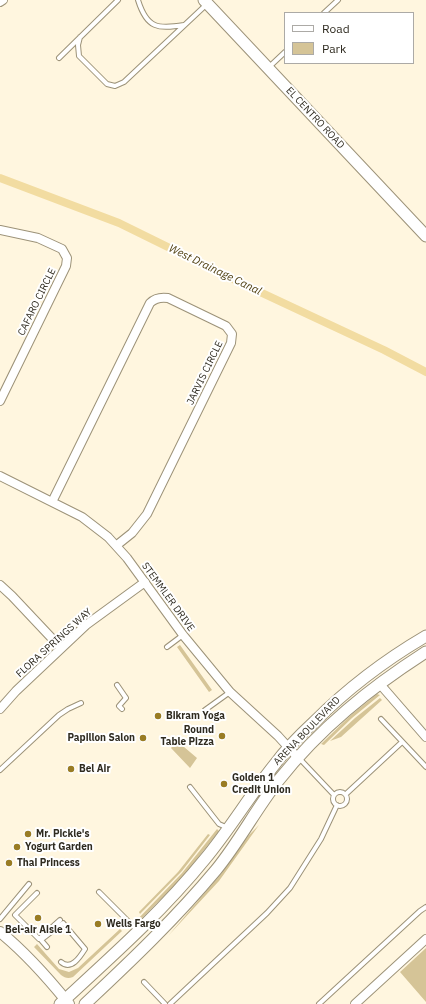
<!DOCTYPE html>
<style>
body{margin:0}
#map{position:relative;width:426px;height:1004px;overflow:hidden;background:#fff6df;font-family:"IBM Plex Sans",sans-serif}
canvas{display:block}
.legend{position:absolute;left:284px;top:12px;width:130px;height:52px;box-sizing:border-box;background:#fff;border:1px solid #acaaa6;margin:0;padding:5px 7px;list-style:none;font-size:12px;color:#2f2b20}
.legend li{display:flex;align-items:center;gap:8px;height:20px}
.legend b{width:20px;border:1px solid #acaaa6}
</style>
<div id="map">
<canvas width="426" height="1004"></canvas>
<ul class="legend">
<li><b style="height:5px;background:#fff"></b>Road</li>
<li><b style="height:11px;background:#d5c497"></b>Park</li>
</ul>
</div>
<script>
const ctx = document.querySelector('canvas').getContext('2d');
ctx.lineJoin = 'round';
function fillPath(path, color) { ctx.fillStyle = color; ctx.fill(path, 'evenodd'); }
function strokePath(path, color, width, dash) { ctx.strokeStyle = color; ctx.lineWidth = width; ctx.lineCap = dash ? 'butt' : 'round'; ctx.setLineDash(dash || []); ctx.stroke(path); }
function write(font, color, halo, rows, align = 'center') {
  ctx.font = font + ' "IBM Plex Sans",sans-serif'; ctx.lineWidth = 4; ctx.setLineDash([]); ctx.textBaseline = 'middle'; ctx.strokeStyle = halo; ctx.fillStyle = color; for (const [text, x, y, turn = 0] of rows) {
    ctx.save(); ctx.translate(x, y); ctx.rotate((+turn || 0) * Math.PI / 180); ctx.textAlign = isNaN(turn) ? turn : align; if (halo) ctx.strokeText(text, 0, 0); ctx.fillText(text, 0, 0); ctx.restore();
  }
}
fillPath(new Path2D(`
 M180,645L212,690L209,692L177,647Z
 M377,694L380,695L352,718L324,745L321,744L351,715Z
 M380,698L382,700L341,737L330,741L355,718Z
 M177,741L197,758L190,768L171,748Z
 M259,825L219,881L168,936L221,874L249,835Z
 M217,829L219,831L182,878L138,922L136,921L182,873Z
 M208,834L210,835L182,871L140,914L139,912L178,872Z
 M120,929L122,931L73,977C68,979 65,978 61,975L34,947L37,944L59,969L69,972L78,968Z
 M426,948V1002L400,972Z`), '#d5c497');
strokePath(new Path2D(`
 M0,178L119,223L245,285L384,350L426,372`), '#f2dca1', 8);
const service = new Path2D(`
 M138,0C147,29 158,29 184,25
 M324,13L338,0
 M80,37L78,45L79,56L107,84L115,86L124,82L207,4
 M59,58L118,0
 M268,68L285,52
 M167,647L183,635
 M117,685L126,698L119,706L122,709
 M205,710L230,692
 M381,719L426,767
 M299,758L334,795
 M0,770L59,715L68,709L81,703
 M190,787L219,824L228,828
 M333 799a7 7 0 1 1 14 0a7 7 0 1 1-14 0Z
 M346,794L402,742
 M99,892L138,931
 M37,893L15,915L39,939L60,920
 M0,919L29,884
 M47,947L41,940L63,923L85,949C80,957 71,971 61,962
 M144,982L165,1004
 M170,1004L267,913L290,888L321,839L337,805
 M319,1004L420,911L426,907`);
const minor = new Path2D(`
 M0,2L3,0
 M0,230L38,238L62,249L67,258L66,266L0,401
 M0,476L82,517L108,537L127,558L183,635L230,692L278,736L298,758
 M52,502L150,303C155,298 161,297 168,298L226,326L232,334L231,343L147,514L132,533L117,545
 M0,585L12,596L61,648
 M379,683L426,737
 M0,709L16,691L86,625L145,582
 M355,1004L426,939`);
const tertiary = new Path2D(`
 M0,932C26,953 48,978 69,1004`);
const secondary = new Path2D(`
 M204,0L426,236
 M60,1004C110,958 162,912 205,859C230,829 250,795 275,764C286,749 300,735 314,722C348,688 385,660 426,636
 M85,1004C131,961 176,918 216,870C239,842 256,809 278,781C320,728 370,688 426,652`);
strokePath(service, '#9c9278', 6);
strokePath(minor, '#9c9278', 10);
strokePath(tertiary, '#9c9278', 12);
strokePath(secondary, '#9c9278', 13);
strokePath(service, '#fff', 4);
strokePath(minor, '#fff', 8);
strokePath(tertiary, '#fff', 10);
strokePath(secondary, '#fff', 11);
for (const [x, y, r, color] of [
 [158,716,4,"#997c24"],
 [222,736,4,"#997c24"],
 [143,738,4,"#997c24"],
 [71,769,4,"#997c24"],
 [224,784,4,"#997c24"],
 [28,834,4,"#997c24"],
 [17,847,4,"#997c24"],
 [9,863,4,"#997c24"],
 [38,918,4,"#997c24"],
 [98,924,4,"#997c24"]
]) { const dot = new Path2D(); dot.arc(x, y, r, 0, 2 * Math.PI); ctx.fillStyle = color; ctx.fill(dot); strokePath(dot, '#fff', 1.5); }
write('10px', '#2f2b20', '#fff', [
 ["EL CENTRO ROAD",315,118,47],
 ["CAFARO CIRCLE",37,302,-64],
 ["JARVIS CIRCLE",205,373,-64],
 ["STEMMLER DRIVE",168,597,54],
 ["FLORA SPRINGS WAY",54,643,-42],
 ["ARENA BOULEVARD",307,731,-46]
]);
write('bold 10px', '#2f2b20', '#fff', [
 ["Bikram Yoga",166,716],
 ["Round",214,730,"right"],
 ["Table Pizza",214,742,"right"],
 ["Papillon Salon",135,738,"right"],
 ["Bel Air",79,769],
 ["Golden 1",232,778],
 ["Credit Union",232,790],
 ["Mr. Pickle's",36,834],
 ["Yogurt Garden",25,847],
 ["Thai Princess",17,863],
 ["Wells Fargo",106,924],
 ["Bel-air Aisle 1",38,930,"center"]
], 'left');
write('italic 11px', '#514113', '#fff', [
 ["West Drainage Canal",215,270,26]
]);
</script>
